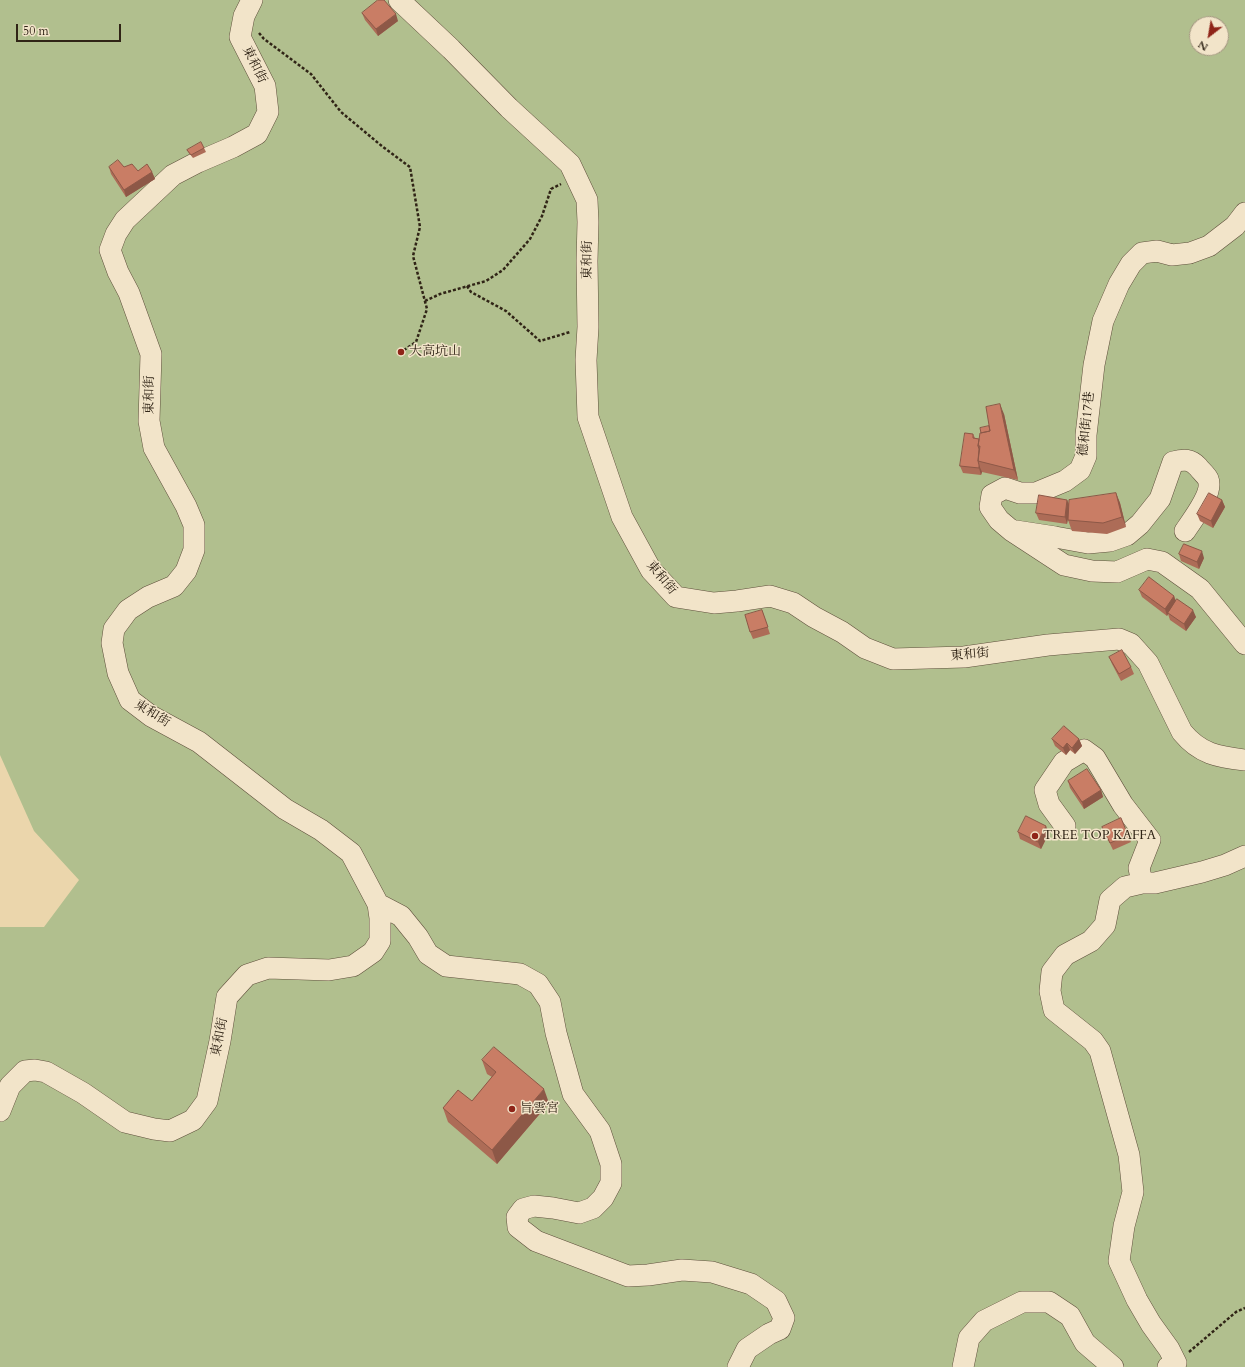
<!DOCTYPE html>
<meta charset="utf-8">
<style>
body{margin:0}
#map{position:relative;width:1245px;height:1367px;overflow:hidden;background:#ebd6ac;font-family:Cardo,serif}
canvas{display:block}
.north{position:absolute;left:1189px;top:16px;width:40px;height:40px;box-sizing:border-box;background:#f2e4c9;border:1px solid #a49781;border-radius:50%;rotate:211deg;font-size:11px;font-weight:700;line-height:16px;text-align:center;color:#302416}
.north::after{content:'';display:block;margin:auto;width:14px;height:18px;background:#8f2418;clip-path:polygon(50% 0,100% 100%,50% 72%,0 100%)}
.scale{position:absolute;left:16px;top:24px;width:105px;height:18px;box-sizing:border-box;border:2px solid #302416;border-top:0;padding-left:5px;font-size:12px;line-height:14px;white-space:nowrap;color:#302416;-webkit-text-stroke:3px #f2e4c9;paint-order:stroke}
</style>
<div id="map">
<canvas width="1245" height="1367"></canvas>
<div class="north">N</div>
<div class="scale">50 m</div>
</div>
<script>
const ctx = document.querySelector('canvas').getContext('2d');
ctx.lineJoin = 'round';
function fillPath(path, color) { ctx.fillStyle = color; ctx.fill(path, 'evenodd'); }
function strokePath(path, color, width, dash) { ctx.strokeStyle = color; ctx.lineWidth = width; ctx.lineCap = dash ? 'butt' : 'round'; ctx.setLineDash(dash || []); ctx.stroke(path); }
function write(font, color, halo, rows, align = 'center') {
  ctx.font = font + ' Cardo,"Noto Serif TC",serif'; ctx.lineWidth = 3; ctx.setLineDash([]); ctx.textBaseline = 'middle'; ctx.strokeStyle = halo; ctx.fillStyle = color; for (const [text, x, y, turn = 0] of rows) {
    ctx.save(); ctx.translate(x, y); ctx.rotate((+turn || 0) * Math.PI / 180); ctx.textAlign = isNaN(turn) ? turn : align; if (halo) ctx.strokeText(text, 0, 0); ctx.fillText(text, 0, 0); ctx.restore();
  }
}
fillPath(new Path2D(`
 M0,0H1245V1367H0V927H44L79,880L34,831L0,755ZM1197,24H1221V48H1197Z`), '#b1bf8e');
const minor = new Path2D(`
 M399,0L451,49L509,108L570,164L587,200L588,222L587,261L588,327L586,360L588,417L622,517L651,570L676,597L714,603L737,601L770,596L793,603L814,617L842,632L865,648L893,659L964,657L1048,645L1119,639L1131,644L1148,663L1182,732C1200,754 1218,757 1245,760
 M1245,213L1235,226L1209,246L1190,253L1172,255L1157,251L1142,253L1131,264L1119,284L1103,321L1094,365L1086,435V456L1080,470L1065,481L1036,493H1020L1005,488L992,495L990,507L999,520L1012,531L1064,565L1092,571L1117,572L1147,559L1162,562L1200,589L1245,644
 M1016,531L1055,537L1088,543L1110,541L1127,535L1140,524L1160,499L1173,462C1184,459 1191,459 1198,467C1201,471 1206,475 1208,479C1214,493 1192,520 1185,531
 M1065,826L1049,804L1045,790L1064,762L1084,750L1095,758L1123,805L1150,840L1139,868L1142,883
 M378,904L401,916L418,937L428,954L446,966L520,974L538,984L550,1002L556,1033L573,1094L600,1131L611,1164V1183L603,1198L593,1208L579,1213L553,1208L534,1206L523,1209L517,1217L518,1227L536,1241L628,1276L648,1275L682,1270L712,1272L751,1284L776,1301L784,1318L780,1329L769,1334L747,1349L738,1367
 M0,1111L10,1086L25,1071L35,1070L46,1072L83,1093L125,1122L154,1129L170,1131L193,1120L207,1101L220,1041L227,997L247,975L268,968L329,970L353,966L373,952L380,941V918L378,904L351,853L321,830L285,809L199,742L151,716L130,700L118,673L112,643L114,629L128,610L148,597L174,586L186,571L194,550V525L186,506L154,448L149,421L151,354L129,293L118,272L110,250L116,234L125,220L173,175L198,162L233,147L257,134L268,112L265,86L240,37L244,16L252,0
 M963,1367L969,1338L984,1321L1022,1302H1049L1070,1316L1085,1343L1113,1367
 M1168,1367L1176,1363L1169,1349L1151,1324L1137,1300L1119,1261L1124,1226L1133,1192L1129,1155L1100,1051L1093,1041L1054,1010L1050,991L1052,972L1065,955L1091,941L1105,925L1110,900L1125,887L1142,883H1155L1202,872L1225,865L1245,856`);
strokePath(minor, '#5f503c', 22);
strokePath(new Path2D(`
 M259,33L264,39L311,74L341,112L383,147L410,167L420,227L413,256L427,309L416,342L401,352
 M467,286L471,292L506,311L540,341L570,332
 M425,301L440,294L486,281L503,270L530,239L542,216L551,189L561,184
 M1189,1352L1236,1312L1245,1308`), '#302416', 2.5, [3, 2]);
strokePath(minor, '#f2e4c9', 21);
fillPath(new Path2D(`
 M362,13L398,21L378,36L365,20Z
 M204,148L206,152L193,158L189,153L187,150Z
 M109,167H124L138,171L152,172L155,179L126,197L111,174Z
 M1004,414L1018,480L982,472L981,475L963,473L960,466L973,434L975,438L979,439L981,433Z
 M1116,493L1120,503L1126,527L1107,534L1072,531L1068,520V518L1067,524L1039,520L1036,513L1067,500L1069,504Z
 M1222,500L1225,507L1213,528L1200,521L1197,514Z
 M1179,554L1204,558L1199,569L1181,561Z
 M1139,590L1174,596L1176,601L1196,617L1186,631L1170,620L1168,614L1167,616L1142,597Z
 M762,610L770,634L753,639L750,632Z
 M1109,657L1131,667L1134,674L1121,681L1112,664Z
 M1052,739H1079L1082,746L1075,754L1070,750L1066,755L1055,746Z
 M1068,781L1101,790L1103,797L1084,809L1070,788Z
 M1102,827L1128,835L1131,842L1113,850Z
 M1018,832L1049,833L1041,849L1020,839Z
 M482,1060L549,1103L497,1164L448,1122L443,1108L472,1101L492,1077L487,1074Z`), '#ad6c57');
fillPath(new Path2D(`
 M396,14L398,21L378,36L376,29Z
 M152,172L155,179L126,197L124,190Z
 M1000,404L1004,414L1018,480L1014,470Z
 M979,465L982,472L981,475L979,468Z
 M1116,493L1120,503L1126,527L1122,517Z
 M1067,500L1070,507L1067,524L1065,517Z
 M1222,500L1225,507L1213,528L1211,521Z
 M1202,551L1204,558L1199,569L1197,562Z
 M1174,596L1176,603L1168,613V614L1167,616L1165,609Z
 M1193,610L1196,617L1186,631L1184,624Z
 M1079,739L1082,746L1075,754L1072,748Z
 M1067,743L1070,750L1066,755L1063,748Z
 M1101,790L1103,797L1084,809L1082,802Z
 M1046,826L1049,833L1041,849L1038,842Z
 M544,1089L549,1103L497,1164L492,1150Z`), '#8d5847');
const building = new Path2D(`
 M378,0H384L396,14L376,29L362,13Z
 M201,142L204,148L191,155L187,150Z
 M118,160L124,167L132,164L138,171L147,164L152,172L124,190L109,167Z
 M1000,404L1014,470L978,461L980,446H978L980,433L990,431L986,407Z
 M989,426L990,431L981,433L980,428Z
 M965,433L973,434V438L979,439L978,446L979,449L978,461L979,465V468L960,466Z
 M1116,493L1122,517L1103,523L1068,520L1069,500Z
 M1209,493L1222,500L1211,521L1197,514Z
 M1039,495L1067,500L1065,517L1036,513Z
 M1184,544L1202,551L1197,562L1179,554Z
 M1149,577L1174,596L1165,609L1139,590Z
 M1177,599L1193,610L1184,624L1168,613Z
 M762,610L768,627L750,632L745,615Z
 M1122,650L1131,667L1119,674L1109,657Z
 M1064,726L1079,739L1072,748L1067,743L1063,748L1052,739Z
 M1087,769L1101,790L1082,802L1068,781Z
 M1026,816L1046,826L1038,842L1018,832Z
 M1121,818L1128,835L1110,843L1102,827Z
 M494,1047L544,1089L492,1150L443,1108L458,1090L472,1101L496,1072L482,1060Z`);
fillPath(building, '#c97d65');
strokePath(building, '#8d5847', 1);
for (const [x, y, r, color] of [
 [401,352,4,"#8f2418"],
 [1035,836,4,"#8f2418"],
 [512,1109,4,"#8f2418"]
]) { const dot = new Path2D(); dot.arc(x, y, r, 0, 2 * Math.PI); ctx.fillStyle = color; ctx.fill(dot); strokePath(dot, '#f2e4c9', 1.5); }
write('13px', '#302416', '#f2e4c9', [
 ["東和街",254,65,64],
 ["東和街",588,260,-89],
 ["東和街",150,395,-89],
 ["德和街17巷",1087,424,-84],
 ["東和街",661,578,50],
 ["東和街",970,655,-5],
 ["東和街",152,714,32],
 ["東和街",220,1037,-79]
]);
write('13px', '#302416', '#f2e4c9', [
 ["大高坑山",409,352],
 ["TREE TOP KAFFA",1043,836],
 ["旨雲宮",520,1109]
], 'left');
</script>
